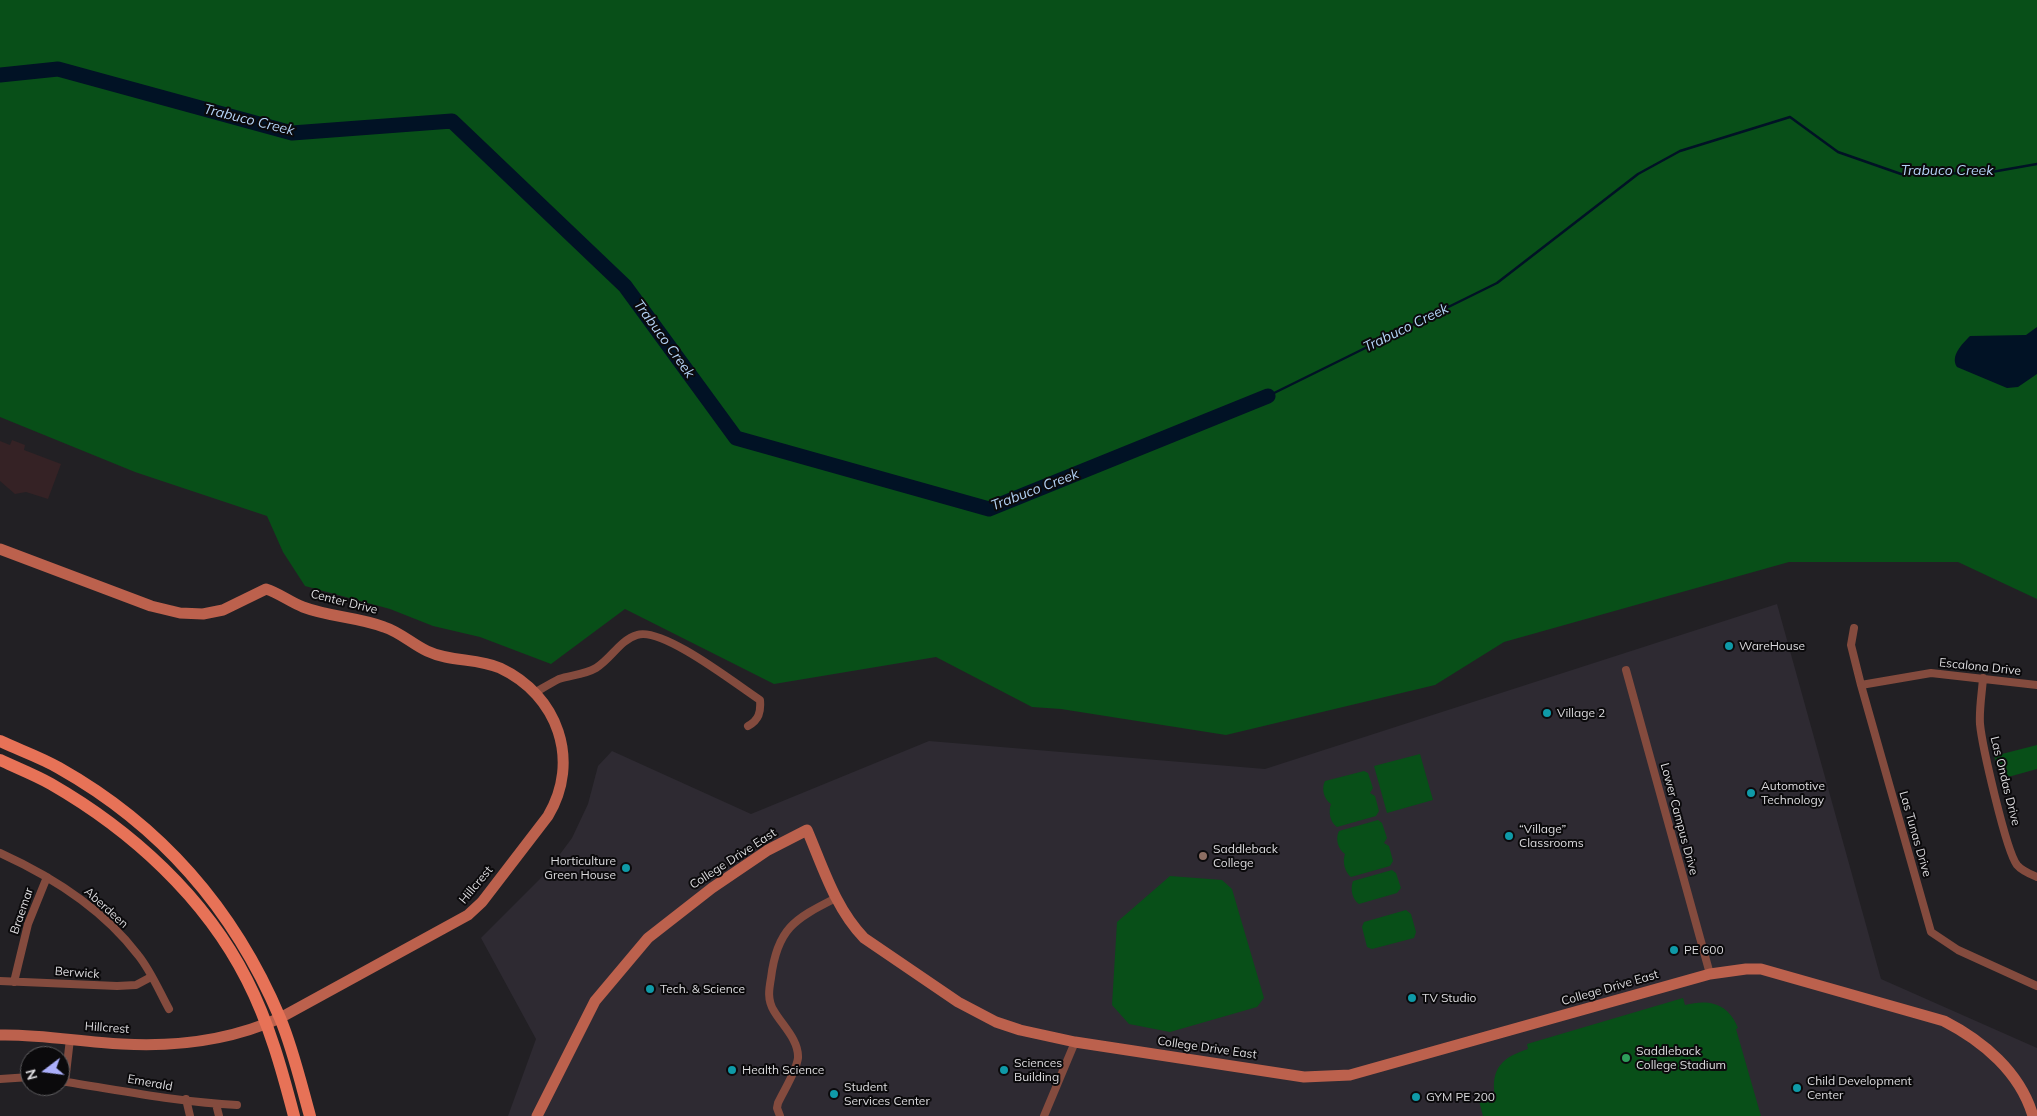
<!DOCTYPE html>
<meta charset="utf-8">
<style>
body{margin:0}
#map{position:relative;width:2037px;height:1116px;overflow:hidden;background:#222024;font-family:Mulish,sans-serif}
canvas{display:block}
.north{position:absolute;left:20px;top:1046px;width:50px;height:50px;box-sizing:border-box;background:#0b0a0c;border:1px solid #5f5e60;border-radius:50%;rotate:255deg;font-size:14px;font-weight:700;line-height:20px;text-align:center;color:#dcdbde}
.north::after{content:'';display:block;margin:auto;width:18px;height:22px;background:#abaffb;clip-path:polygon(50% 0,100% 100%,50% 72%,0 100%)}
</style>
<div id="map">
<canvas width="2037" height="1116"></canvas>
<div class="north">N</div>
</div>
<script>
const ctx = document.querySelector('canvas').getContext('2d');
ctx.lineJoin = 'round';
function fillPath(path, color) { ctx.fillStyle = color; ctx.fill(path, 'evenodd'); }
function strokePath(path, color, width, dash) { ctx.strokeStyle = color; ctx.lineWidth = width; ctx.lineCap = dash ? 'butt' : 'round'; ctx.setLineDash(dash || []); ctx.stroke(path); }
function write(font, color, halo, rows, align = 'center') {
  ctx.font = font + ' Mulish,sans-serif'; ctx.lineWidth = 4; ctx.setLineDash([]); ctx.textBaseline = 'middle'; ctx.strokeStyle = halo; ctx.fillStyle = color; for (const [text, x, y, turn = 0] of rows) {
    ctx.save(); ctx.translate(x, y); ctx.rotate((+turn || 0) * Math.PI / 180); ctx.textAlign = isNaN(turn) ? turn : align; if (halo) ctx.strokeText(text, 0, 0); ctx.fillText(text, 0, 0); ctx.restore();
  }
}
fillPath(new Path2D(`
 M12,440L25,445L24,450L61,464L48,499L26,492L15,494L0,481V441L10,445Z`), '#352225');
fillPath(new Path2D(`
 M1777,604L1881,979L2037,1048V1116H508L536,1039L481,938L546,873L572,838L588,804L598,766L612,751L751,814L929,741L1265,769Z`), '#2e2a32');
fillPath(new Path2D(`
 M0,0H2037V599L1958,562H1789L1504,642L1435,685L1226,735L1061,709L1032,707L936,657L774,684L625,609L551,664L480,637L433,626L390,609L305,586L283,552L267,516L135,472L0,417Z
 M2037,745V769L2001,779L1994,756Z
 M1420,754L1433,800L1387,813L1374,766Z
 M1364,771L1368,773L1373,788L1370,793L1375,796L1379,811L1376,816L1337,827C1330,822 1328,812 1331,804C1324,799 1321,789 1325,781Z
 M1378,820L1382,823L1387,838L1384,843L1389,846L1393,861L1390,866L1351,877C1345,872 1342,862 1345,854C1338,849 1335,839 1339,831Z
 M1392,870L1396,873L1401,888L1397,893L1359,904C1352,899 1350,889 1353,881Z
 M1170,876L1222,880L1232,889L1264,998L1257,1007L1170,1032L1129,1024L1112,1005L1117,922Z
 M1406,910L1411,914L1416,932L1414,938L1372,949L1367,947L1362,927L1364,922Z
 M1683,998L1685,1005C1709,999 1728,1003 1738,1028L1736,1029L1761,1116H1483L1479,1101L1495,1097C1490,1068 1503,1057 1528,1049L1527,1044Z`), '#084f18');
fillPath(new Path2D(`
 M2037,327V374L2018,387L2007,388L1957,367C1950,356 1962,344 1970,336L2026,335Z`), '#011225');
strokePath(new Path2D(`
 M1268,396L1497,283L1638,174L1680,151L1790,117L1838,152L1901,174L1986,173L2037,164`), '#011225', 2.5);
strokePath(new Path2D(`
 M0,75L58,69L292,133L452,121L625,286L736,438L989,509L1268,396`), '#011225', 15);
strokePath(new Path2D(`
 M1854,628L1851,645L1861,685L1931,932L1958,950L2037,986
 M1626,670L1710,974
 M1983,678C1982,693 1979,709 1980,724C1982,745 2006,851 2017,865C2022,871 2030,874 2037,877
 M1861,685L1931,673L2037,685
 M536,692C543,688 551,683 559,679C571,675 584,675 596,668C611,659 620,640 637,635C662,626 737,685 760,700C761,712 759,720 748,726
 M0,853C53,877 103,909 138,955C151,971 159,991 169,1009
 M0,981L117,986L136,985L151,977
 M14,982L28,924L47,877
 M0,1079L30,1077
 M60,1081C119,1090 177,1102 237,1105
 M65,1082L70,1039
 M186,1099L190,1116
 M216,1104L219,1116
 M780,1116L777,1108L778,1103C784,1090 796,1072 798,1058C799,1040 782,1025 774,1011C767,1000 769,989 771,978C777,929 794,919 836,898
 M1044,1116L1075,1042`), '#844b3e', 8);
strokePath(new Path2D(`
 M0,549L151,606L180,613L203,614L223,610L266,589C279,593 290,602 303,607C329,617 358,617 384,627C400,632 412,644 427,651C450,662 477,658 500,668C558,695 581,761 548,816L482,902L468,915L280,1018C231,1040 175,1047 122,1044C81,1042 41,1034 0,1035
 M537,1116L595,1001L648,938L712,888L768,850L807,830C823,867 835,908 864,938L958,1002L996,1022L1020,1030L1075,1042L1304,1077L1350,1075L1710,974L1746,969H1761L1944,1021C1983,1041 2020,1072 2033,1116`), '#bc614d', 11);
strokePath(new Path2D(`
 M0,741C19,750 40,757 59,768C162,826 234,909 280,1018C293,1049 301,1084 310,1116
 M0,760C17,768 35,775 51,784C131,830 205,897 247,980C269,1023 282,1070 294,1116`), '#e77257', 12);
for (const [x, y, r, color] of [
 [1729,646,5,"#0f9aa8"],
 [1547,713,5,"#0f9aa8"],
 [1751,793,5,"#0f9aa8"],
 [1509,836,5,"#0f9aa8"],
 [1203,856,5,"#8d6e63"],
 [626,868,5,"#0f9aa8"],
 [1674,950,5,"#0f9aa8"],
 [650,989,5,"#0f9aa8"],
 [1412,998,5,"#0f9aa8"],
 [1626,1058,5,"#2e9e5b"],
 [732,1070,5,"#0f9aa8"],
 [1004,1070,5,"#0f9aa8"],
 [1797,1088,5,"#0f9aa8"],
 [834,1094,5,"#0f9aa8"],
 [1416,1097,5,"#0f9aa8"]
]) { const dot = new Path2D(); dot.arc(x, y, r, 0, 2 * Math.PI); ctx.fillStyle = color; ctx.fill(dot); strokePath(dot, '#0b0a0c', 2); }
write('12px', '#dcdbde', '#0b0a0c', [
 ["Center Drive",344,602,14],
 ["Escalona Drive",1980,667,6],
 ["Las Ondas Drive",2005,781,76],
 ["Lower Campus Drive",1679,819,75],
 ["Las Tunas Drive",1915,834,74],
 ["College Drive East",733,859,-33],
 ["Hillcrest",476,885,-50],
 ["Aberdeen",106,908,42],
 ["Braemar",22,911,-71],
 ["Berwick",77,973,4],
 ["College Drive East",1610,988,-16],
 ["Hillcrest",107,1028,4],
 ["College Drive East",1207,1048,8],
 ["Emerald",150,1083,10]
]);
write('12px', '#dcdbde', '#0b0a0c', [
 ["WareHouse",1739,646],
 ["Village 2",1557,713],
 ["Automotive",1761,786],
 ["Technology",1761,800],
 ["“Village”",1519,829],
 ["Classrooms",1519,843],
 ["Saddleback",1213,849],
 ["College",1213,863],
 ["Horticulture",616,861,"right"],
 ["Green House",616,875,"right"],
 ["PE 600",1684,950],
 ["Tech. & Science",660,989],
 ["TV Studio",1422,998],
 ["Saddleback",1636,1051],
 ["College Stadium",1636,1065],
 ["Sciences",1014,1063],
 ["Building",1014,1077],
 ["Health Science",742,1070],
 ["Child Development",1807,1081],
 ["Center",1807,1095],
 ["Student",844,1087],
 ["Services Center",844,1101],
 ["GYM PE 200",1426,1097]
], 'left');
write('italic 14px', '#b3d2f5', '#0b0a0c', [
 ["Trabuco Creek",249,120,14],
 ["Trabuco Creek",1947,171],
 ["Trabuco Creek",1406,328,-26],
 ["Trabuco Creek",664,339,54],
 ["Trabuco Creek",1035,490,-21]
]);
</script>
